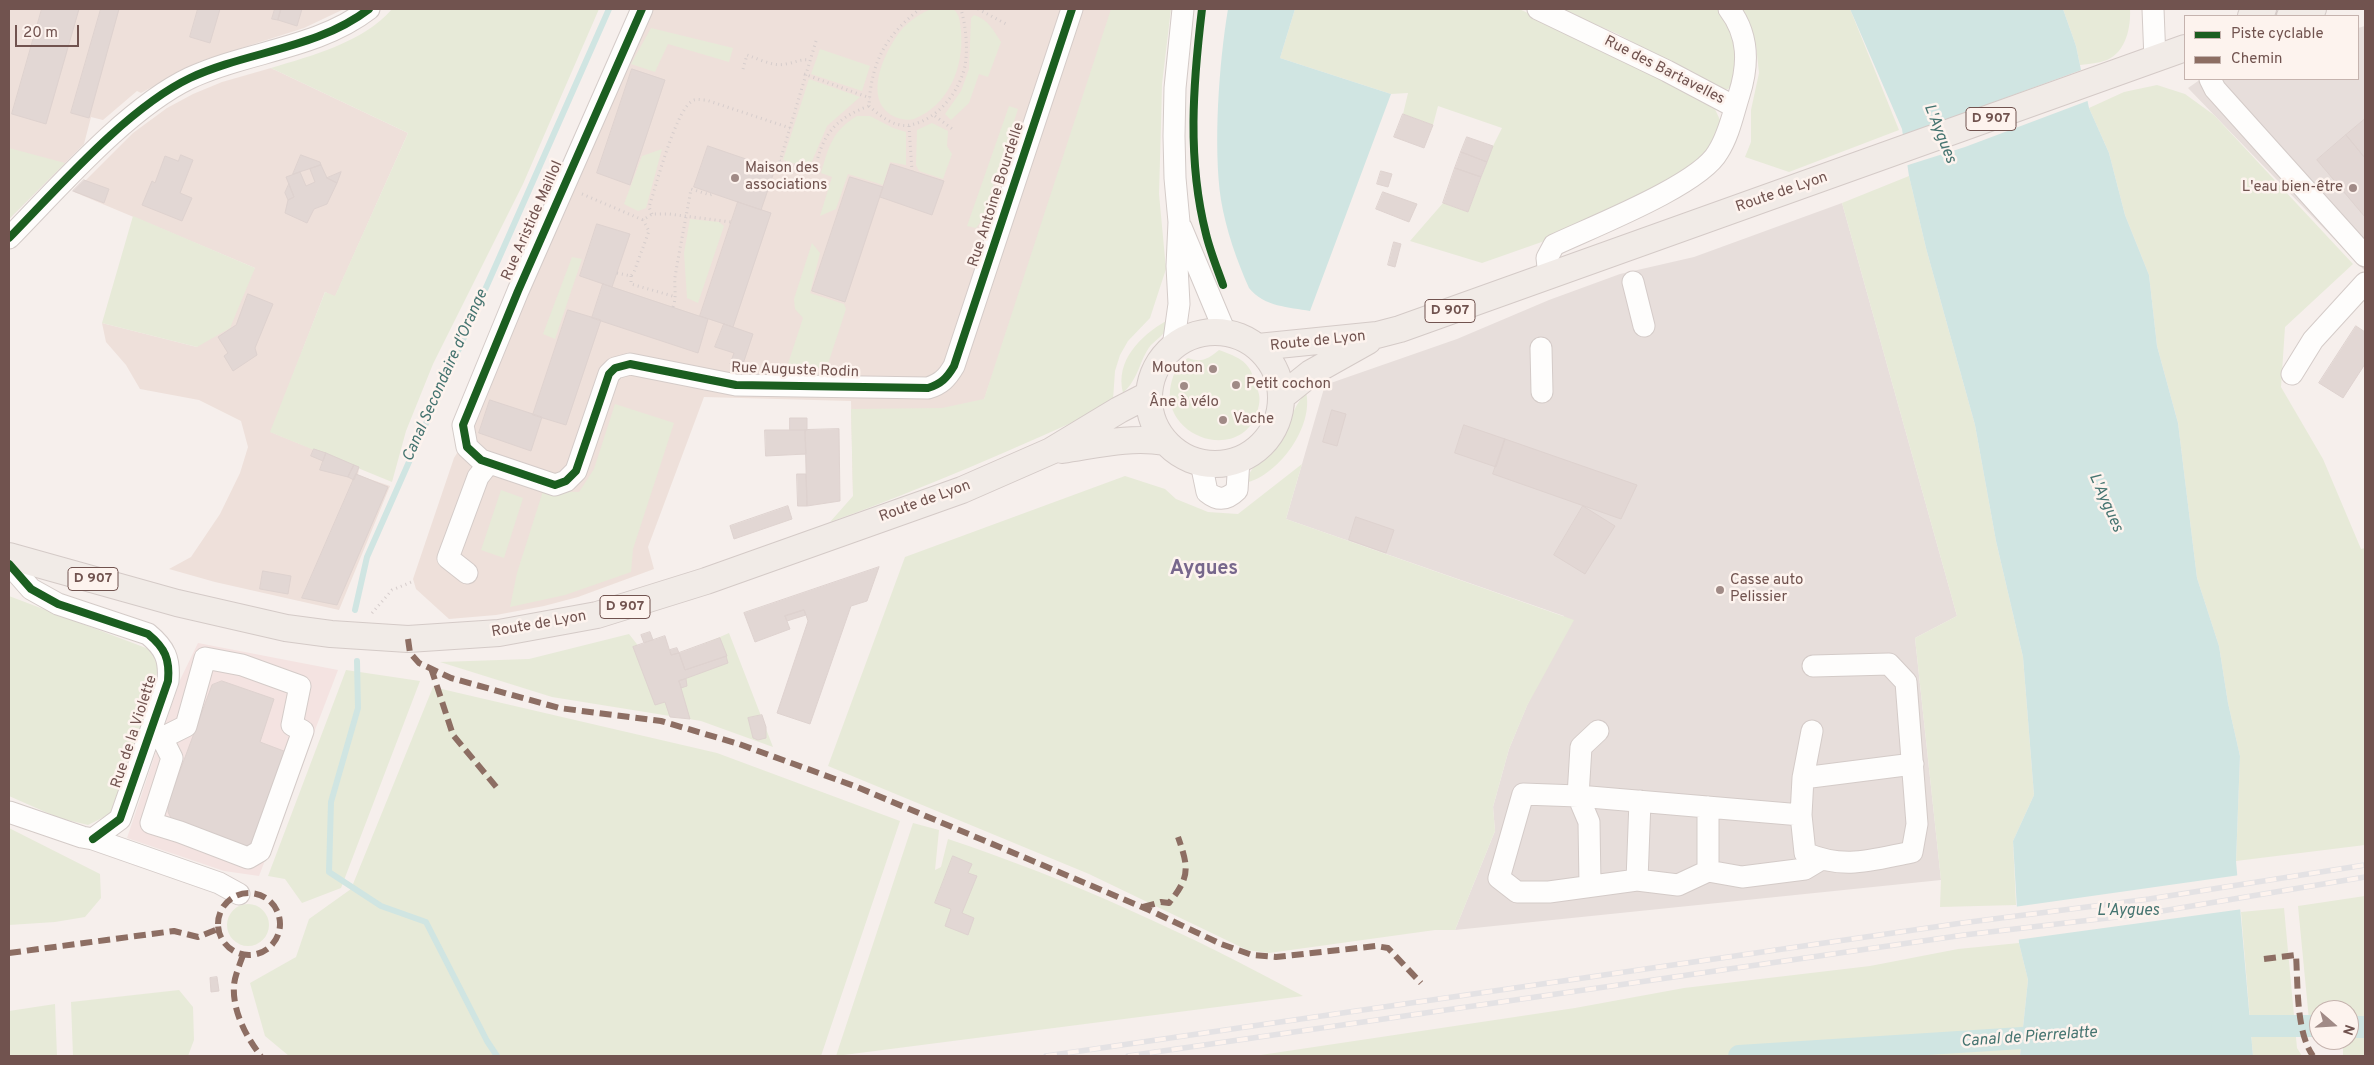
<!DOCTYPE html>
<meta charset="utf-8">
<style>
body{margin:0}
#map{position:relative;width:2374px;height:1065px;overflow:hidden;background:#f6efec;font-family:Overpass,sans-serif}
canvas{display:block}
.frame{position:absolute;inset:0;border:10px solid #71534f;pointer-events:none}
.legend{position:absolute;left:2184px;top:15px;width:175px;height:65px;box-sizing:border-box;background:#fdf3ee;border:1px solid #c5b3ae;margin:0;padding:6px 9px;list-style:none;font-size:15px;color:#71534f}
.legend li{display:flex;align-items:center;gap:10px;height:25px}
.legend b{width:25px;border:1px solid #c5b3ae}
.north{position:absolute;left:2309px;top:1000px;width:50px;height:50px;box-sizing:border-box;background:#fdf3ee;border:1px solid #c5b3ae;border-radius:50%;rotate:109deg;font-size:14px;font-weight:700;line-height:20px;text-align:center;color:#71534f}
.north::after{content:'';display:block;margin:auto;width:18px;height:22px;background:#a08a86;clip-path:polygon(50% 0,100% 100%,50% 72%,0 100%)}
.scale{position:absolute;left:15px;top:25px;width:64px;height:22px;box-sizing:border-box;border:2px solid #71534f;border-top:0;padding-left:6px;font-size:15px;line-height:18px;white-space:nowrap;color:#71534f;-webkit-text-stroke:4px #fdf3ee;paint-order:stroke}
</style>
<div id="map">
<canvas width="2374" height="1065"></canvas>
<div class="frame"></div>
<ul class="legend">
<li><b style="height:6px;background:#1b5e20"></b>Piste cyclable</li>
<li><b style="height:6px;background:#8d6e63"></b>Chemin</li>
</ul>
<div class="north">N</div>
<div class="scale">20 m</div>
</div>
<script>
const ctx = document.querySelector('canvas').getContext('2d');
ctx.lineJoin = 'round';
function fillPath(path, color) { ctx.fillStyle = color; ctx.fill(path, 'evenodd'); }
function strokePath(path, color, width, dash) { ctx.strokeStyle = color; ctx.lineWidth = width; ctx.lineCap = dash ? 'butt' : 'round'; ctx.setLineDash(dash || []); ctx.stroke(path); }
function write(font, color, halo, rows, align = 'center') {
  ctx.font = font + ' Overpass,sans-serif'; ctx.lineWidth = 5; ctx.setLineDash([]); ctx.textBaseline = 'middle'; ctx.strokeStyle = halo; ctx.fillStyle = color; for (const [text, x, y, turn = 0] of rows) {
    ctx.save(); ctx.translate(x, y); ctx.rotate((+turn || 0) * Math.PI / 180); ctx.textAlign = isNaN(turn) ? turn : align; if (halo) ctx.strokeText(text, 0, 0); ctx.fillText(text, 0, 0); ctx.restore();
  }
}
fillPath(new Path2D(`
 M9,9H344L304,28L201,61L141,93L137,91L103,120L91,117L84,144L9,219Z
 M653,9H1116L984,400L892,484L853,496L851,401L704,397L648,547L654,569L578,597L544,606L496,615L449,619L416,589L413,579L454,458L475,424L487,388Z
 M271,68L408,133L335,297L325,292L271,432L359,468L358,475L390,486L339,610L215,582L169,569L191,557L220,514L240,473L248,447L241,421L199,400L140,389L126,365L106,342L102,323L197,347L255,268L74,192L133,133L167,108L193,94L222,82Z`), '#eee0da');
fillPath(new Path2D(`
 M198,643L338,670L259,876L224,871L127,838L180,680Z`), '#f4e3e1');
fillPath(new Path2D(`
 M2365,26V271L2188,88L2201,79H2358V28Z
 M1842,203L1957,616L1915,638L1941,880L1455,930L1495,831L1493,807L1509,749L1564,616L1286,519L1325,385L1457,339L1549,300L1620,274L1694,257Z`), '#e7dedb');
fillPath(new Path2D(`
 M392,9H599L523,184L433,364L406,431L392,482L270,432L325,292L335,296L408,133L271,68C311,56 364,42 392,9Z
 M931,9C937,9 949,7 954,10C960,14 960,24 961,31C964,67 949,105 914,119C908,121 899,119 893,116C861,98 886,48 903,28C911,20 921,13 931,9Z
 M1111,9H1171L1162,84L1161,125L1159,194L1166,269L1150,318L1128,341L1120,355L1115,371L1113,400L1111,405C1018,447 926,488 830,522L853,496L851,409L942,408L984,399Z
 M1295,9H1519L1575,34L1713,105L1721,122L1712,156L1573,231L1482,263L1410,241L1443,203L1468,212L1493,146L1502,128L1438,106L1433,125L1403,114L1408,93L1391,94L1280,58Z
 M1557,9H1719L1737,40L1735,81L1728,89L1721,91L1616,33Z
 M1735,9H1850L1899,130L1789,172L1745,157L1751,142V110L1759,73L1756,45Z
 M2063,9H2130C2131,27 2126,52 2107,60C2099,63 2089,64 2080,65L2076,46Z
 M974,15C989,20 993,30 1001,42L988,77L979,74L969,103L951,120L945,114L961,91L969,69L971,18Z
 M651,28L733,48L729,62L668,44L655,72L631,64Z
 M820,49L870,66L862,91L811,74Z
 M809,79L860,97L827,126L810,166L806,167L783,160Z
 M2157,85L2185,94L2214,115L2353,264L2285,327L2281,387L2323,459L2361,549L2365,548V845L2236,861L2240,756L2228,703L2219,646L2197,578L2178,423L2157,346L2149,275L2125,215L2109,153L2089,108L2124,92Z
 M1009,106L1018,109L982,220L976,228L967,226Z
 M857,116H870L893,128L906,132V165L890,162L883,185L848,174L836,209L820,216L832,177L821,173C829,146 832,131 857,116Z
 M932,123L948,131L947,146L952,154L943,179L919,171L916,165L917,130Z
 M9,148L65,163L9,219Z
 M662,149L646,208L638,211L624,204L642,156Z
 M1909,176L1926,248L1975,425L1996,541L2023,657L2034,795L2013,841L2016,905L1940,907L1941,880L1915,638L1957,616L1842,203Z
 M133,216L255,268L230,328L197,347L102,323Z
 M690,219L719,222L724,226L698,303L687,298L684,253Z
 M812,243L820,253L810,293L844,304L846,309L827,367L790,370L787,367L803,318L795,309L794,299Z
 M572,257L582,259L555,339L543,334Z
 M1166,321L1167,328C1163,336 1157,339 1151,345C1139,360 1140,377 1123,393C1115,361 1140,336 1166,321Z
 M1219,350C1246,360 1250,363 1258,391C1261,399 1259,405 1257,413C1240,462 1165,439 1170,390C1172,376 1176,366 1188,358C1202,363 1208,359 1219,350Z
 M1306,392C1314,426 1280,474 1246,483C1250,464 1265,460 1275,447C1288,429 1292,408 1306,392Z
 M615,404L674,423L633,549L631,572L565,595L510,607L517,573L543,491L579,492L594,469Z
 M1302,464L1286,519L1574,620L1527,706L1509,749L1493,807L1495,831L1455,930H1435L1269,953L1247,950L1089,874L828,766L905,557L1125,476L1165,489L1176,499L1208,512L1238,514Z
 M501,490L523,498L504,558L481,550Z
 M9,596L154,651L159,665L148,708L112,813L88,825L59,818L9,796Z
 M729,633L773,747L701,721L552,697L440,662L529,659L629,634L654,666Z
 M346,670L420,681L341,888L302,903L285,879L268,876Z
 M433,687L717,753L900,821L821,1056H289L265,1036L250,983L296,957L309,919L351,889Z
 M913,823L939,830L935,870L941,867L948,839C1071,880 1189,934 1303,996L836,1056Z
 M9,828L100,874L101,898L85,917L55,922L9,925Z
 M2365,896V1021H2349V1010H2319V1020H2309L2298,906Z
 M227 925a21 21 0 1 1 42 0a21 21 0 1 1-42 0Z
 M2284,908L2297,1048L2302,1056H2253L2241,912Z
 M2019,943L2028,980L2020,1056H1254L1575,1008L1684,988L1870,966L1958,949Z
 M179,990L193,1007L194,1040L188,1056H73L71,1002Z
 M55,1004L57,1056H9V1011Z
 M2349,1037H2365V1056H2343V1040H2349Z`), '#e7ead8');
fillPath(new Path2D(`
 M1228,9H1295L1280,58L1391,94L1310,311C1289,307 1264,307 1249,288C1237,261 1226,230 1221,200C1213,146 1219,63 1228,9Z
 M1850,9H2063L2076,46L2089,108L2109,153L2125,215L2149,275L2157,346L2178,423L2197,578L2219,646L2228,703L2240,756L2236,861L2253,1056H2020L2028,980L2019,943L2013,841L2034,795L2023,657L1996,541L1975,425L1926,248L1909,176L1902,129Z`), '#d0e5e2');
fillPath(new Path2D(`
 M2084,69L2090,100L1965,147L1905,166L1901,136Z
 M2240,875L2243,909L2016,940L2014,907Z`), '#f6efec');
strokePath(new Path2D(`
 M355,610L367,557L609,9
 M357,661L358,708L331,802L329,872L381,906L426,922L487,1041L497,1056`), '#d0e5e2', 6);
strokePath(new Path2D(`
 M2222,1026H2319
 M2349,1027H2365
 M1739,1056L2053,1036`), '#d0e5e2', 22);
const building = new Path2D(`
 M42,9H79L46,124L12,114Z
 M101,9H119L89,118L71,113Z
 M198,9H220L210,43L190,37Z
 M275,9H281L278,20L272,19Z
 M281,9H302L297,26L278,20Z
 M632,69L665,80L630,185L597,173Z
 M1403,114L1433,125L1424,148L1394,137Z
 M2365,119V158L2346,135Z
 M2346,135L2365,158V217L2317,160Z
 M1467,137L1493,146L1487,162L1461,152Z
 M708,146L775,169L761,210L694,187Z
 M1461,152L1487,162L1481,177L1455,168Z
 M181,155L193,160L180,193L192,198L182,221L142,205L152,181L155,183L165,156L178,161Z
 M301,155L320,162L321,165L293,174Z
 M891,164L944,181L932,215L880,197Z
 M321,165L327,178L337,183L327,204L314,209L307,223L285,213L288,200L294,197L286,177L300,172L306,186L315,182L310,169Z
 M1455,168L1481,177L1468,212L1443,203Z
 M1381,171L1392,174L1388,187L1377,184Z
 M341,172L337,183L327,178Z
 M850,177L883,187L845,302L812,291Z
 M84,180L109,189L104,203L73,191Z
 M289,184L294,197L288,200L285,193Z
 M1383,192L1417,204L1409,222L1376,209Z
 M738,202L771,213L733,327L700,316Z
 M597,224L630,234L612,287L580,276Z
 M1394,242L1401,244L1395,267L1388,265Z
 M603,284L708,319L698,353L592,318Z
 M248,294L273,304L255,348L257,355L233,371L224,356L228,353L218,337L236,325Z
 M568,310L601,320L566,425L533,415Z
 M724,324L753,334L742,367L730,364L734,353L715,347Z
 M2356,326L2365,332V364L2343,398L2319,383Z
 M490,400L542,417L531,451L479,433Z
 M1332,410L1346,414L1337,446L1323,442Z
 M790,418H807V430H790Z
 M1464,425L1505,439L1496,467L1455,453Z
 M839,429L840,501L807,506L805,430Z
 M765,430H805L806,454L766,456Z
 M1505,439L1637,485L1621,519L1493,474Z
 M314,449L326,453L323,461L311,456Z
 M326,453L354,465L348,477L320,470Z
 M354,465L359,467L354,480L348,477Z
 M356,474L388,487L337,605L302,598Z
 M797,474H806L807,506H798Z
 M788,506L792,519L734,539L730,526Z
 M1583,506L1615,526L1585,574L1554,555Z
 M1356,517L1394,530L1386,553L1349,540Z
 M879,567L867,601L851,606L810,724L777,713L808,621L806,615L804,610L785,616L790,629L755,642L744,613Z
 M263,571L291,576L288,594L260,589Z
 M804,610L806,615L787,621L785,616Z
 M650,632L653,640L644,643L641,635Z
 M665,636L671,655L679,653L685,670L726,656L728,663L679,681L690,719L670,717L665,702L655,705L633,647Z
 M720,638L727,656L685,670L679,653Z
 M677,648L679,653L671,655L670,650Z
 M686,679L687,686L681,688L679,681Z
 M222,681L274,699L260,742L289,753L252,852L172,820L168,812V803L212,685Z
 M762,715L766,727V738L758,740L753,738L748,718Z
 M953,856L972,864L968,873L977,876L962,913L974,918L968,935L945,926L951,909L935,903Z
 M217,977L219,991L211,992L210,978Z`);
fillPath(building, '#e2d7d4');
strokePath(building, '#ded2cf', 1);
const minor = new Path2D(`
 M642,9L518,291L463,425L467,447L481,460L555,485L566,481L576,471L609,374L615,368L630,364L736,385L928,388C941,384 947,378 954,366L1072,9
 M1538,9L1667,71L1735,107
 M2153,9L2155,60
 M2210,79L2215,89L2365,256
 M1181,227L1225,332
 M9,238C58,188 127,108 190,78C248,51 317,49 369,9
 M1549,276L1547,258L1554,245C1592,227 1700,185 1718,152C1729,135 1733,114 1739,95C1749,64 1749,35 1729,9
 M1633,282L1644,326
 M1173,347L1179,304L1177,266L1179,222L1175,178L1174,136L1175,88L1183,9
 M1541,348L1542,392
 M2292,374L2313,340L2365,283
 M1201,463L1207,492C1218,501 1227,500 1237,490L1239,460
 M9,564L31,589L58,604L148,634C165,648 170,659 168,681L120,819L93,839
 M467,573L448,558L478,477L489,463
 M1812,731L1803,778L1801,815L1578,796L1523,794L1499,878L1517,892H1549L1637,880L1678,885L1708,871L1742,877L1805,869L1820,860
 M149,736L162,738L186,726L205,658L242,665L300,686L292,725L303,731L260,851L248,858L180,832L151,823L172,758L162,738
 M1803,778L1913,764
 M1708,807V871
 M9,812L82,837L93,839L219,883L239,894
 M1801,815L1805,853C1845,870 1871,860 1912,852L1917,824L1906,682L1889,664L1813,666
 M1637,880L1640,801
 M1590,885L1589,822L1578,796L1581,747L1598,731`);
const major = new Path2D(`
 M2251,16L2263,9
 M2290,16L2313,9
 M1149 398a66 66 0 1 1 132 0a66 66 0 1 1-132 0Z
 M1258,347L1377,335L1400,329L2185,48
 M1281,397L1311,373L1368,341
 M1062,450C1096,445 1130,436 1165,442
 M9,556L177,603L286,628L331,634L408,639L499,633L597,615L706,581L962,490L1051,451L1119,410L1148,395`);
strokePath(minor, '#d4cbc8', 23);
strokePath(major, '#d4cac7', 28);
strokePath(new Path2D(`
 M978,9L1008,25
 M816,41L780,161L815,171C821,136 835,118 869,106C871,62 886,35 920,9
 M743,69L747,55C759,59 773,67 786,64C794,63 799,59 809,60
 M804,74L870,98
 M869,106C880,116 895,128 910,125C937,120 959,93 965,66C968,48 966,27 961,9
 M935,116L955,131
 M909,126L912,171
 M582,194L643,220L652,214H669L731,222
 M652,214L649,207C656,186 675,113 691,102C695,98 700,100 706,100L790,128
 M617,273L631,276L634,272L649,231L643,220
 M631,276V284L676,297
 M673,307C677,296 674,288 675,277C680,247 686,218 691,189L710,195L713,194
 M372,613L392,590L414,581`), '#d6cdcc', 3, [1, 4]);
strokePath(minor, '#fefdfc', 21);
strokePath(major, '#f1ebe7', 26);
const rail = new Path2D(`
 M1046,1056L1962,923L2149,899L2365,865
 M1128,1056L1964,935L2150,913L2365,877`);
strokePath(rail, '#e4e2e4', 5.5);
strokePath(rail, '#fdf3ee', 4, [11]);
strokePath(new Path2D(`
 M408,639L410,653L419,663L451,678L559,708L661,721L739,744L857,787L1149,910L1221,944L1252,955L1276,957L1376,946L1388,948L1421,983
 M431,668L453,735L498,789
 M218 924a31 31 0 1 1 62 0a31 31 0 1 1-62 0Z
 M1143,907L1161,902L1169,903C1190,877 1189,868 1178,837
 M9,953L174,931L198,937L218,929
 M243,955C240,964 235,975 234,985C232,1010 246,1037 261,1056
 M2264,959L2296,955C2298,985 2296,1032 2313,1056`), '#8d6e63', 6, [12, 6]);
strokePath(new Path2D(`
 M642,9L518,291L463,425L467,447L481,460L555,485L566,481L576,471L609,374L615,368L630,364L736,385L928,388C941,384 947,378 954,366L1072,9
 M1202,9C1193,84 1187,160 1206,234C1210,251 1217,268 1223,285
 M9,238C58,188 127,108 190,78C248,51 317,49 369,9
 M9,564L31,589L58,604L148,634C165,648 170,659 168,681L120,819L93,839`), '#1b5e20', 8);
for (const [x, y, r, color] of [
 [735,178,5,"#a08a86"],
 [2353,188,5,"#a08a86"],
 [1213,369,5,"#a08a86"],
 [1236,385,5,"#a08a86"],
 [1184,386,5,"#a08a86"],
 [1223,420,5,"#a08a86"],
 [1720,590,5,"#a08a86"]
]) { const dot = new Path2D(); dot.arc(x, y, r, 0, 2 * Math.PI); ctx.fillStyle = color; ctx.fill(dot); strokePath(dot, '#fdf3ee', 2); }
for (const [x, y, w] of [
 [1991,119,50],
 [1450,311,50],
 [93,579,50],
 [625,607,50]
]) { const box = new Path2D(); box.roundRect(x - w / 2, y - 11.5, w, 23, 4); ctx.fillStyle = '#fdf3ee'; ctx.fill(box); strokePath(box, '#71534f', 1); }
write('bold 14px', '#71534f', null, [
 ["D 907",1991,119],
 ["D 907",1450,311],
 ["D 907",93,579],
 ["D 907",625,607]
]);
write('15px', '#71534f', '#fdf3ee', [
 ["Rue des Bartavelles",1664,71,27],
 ["Route de Lyon",1782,193,-19],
 ["Rue Antoine Bourdelle",997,195,-72],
 ["Rue Aristide Maillol",533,221,-66],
 ["Route de Lyon",1318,342,-6],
 ["Rue Auguste Rodin",795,371,2],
 ["Route de Lyon",925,502,-20],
 ["Route de Lyon",539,625,-10],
 ["Rue de la Violette",135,732,-72]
]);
write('15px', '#71534f', '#fdf3ee', [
 ["Maison des",745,169],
 ["associations",745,186],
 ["L'eau bien-être",2343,188,"right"],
 ["Mouton",1203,369,"right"],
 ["Petit cochon",1246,385],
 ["Âne à vélo",1184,403,"center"],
 ["Vache",1233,420],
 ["Casse auto",1730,581],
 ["Pelissier",1730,598]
], 'left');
write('italic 16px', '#457470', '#fdf3ee', [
 ["L'Aygues",1939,134,68],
 ["Canal Secondaire d'Orange",446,376,-66],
 ["L'Aygues",2105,503,66],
 ["L'Aygues",2128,912],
 ["Canal de Pierrelatte",2029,1038,-4]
]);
write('bold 20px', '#77678c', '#fdf3ee', [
 ["Aygues",1204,570]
]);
</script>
